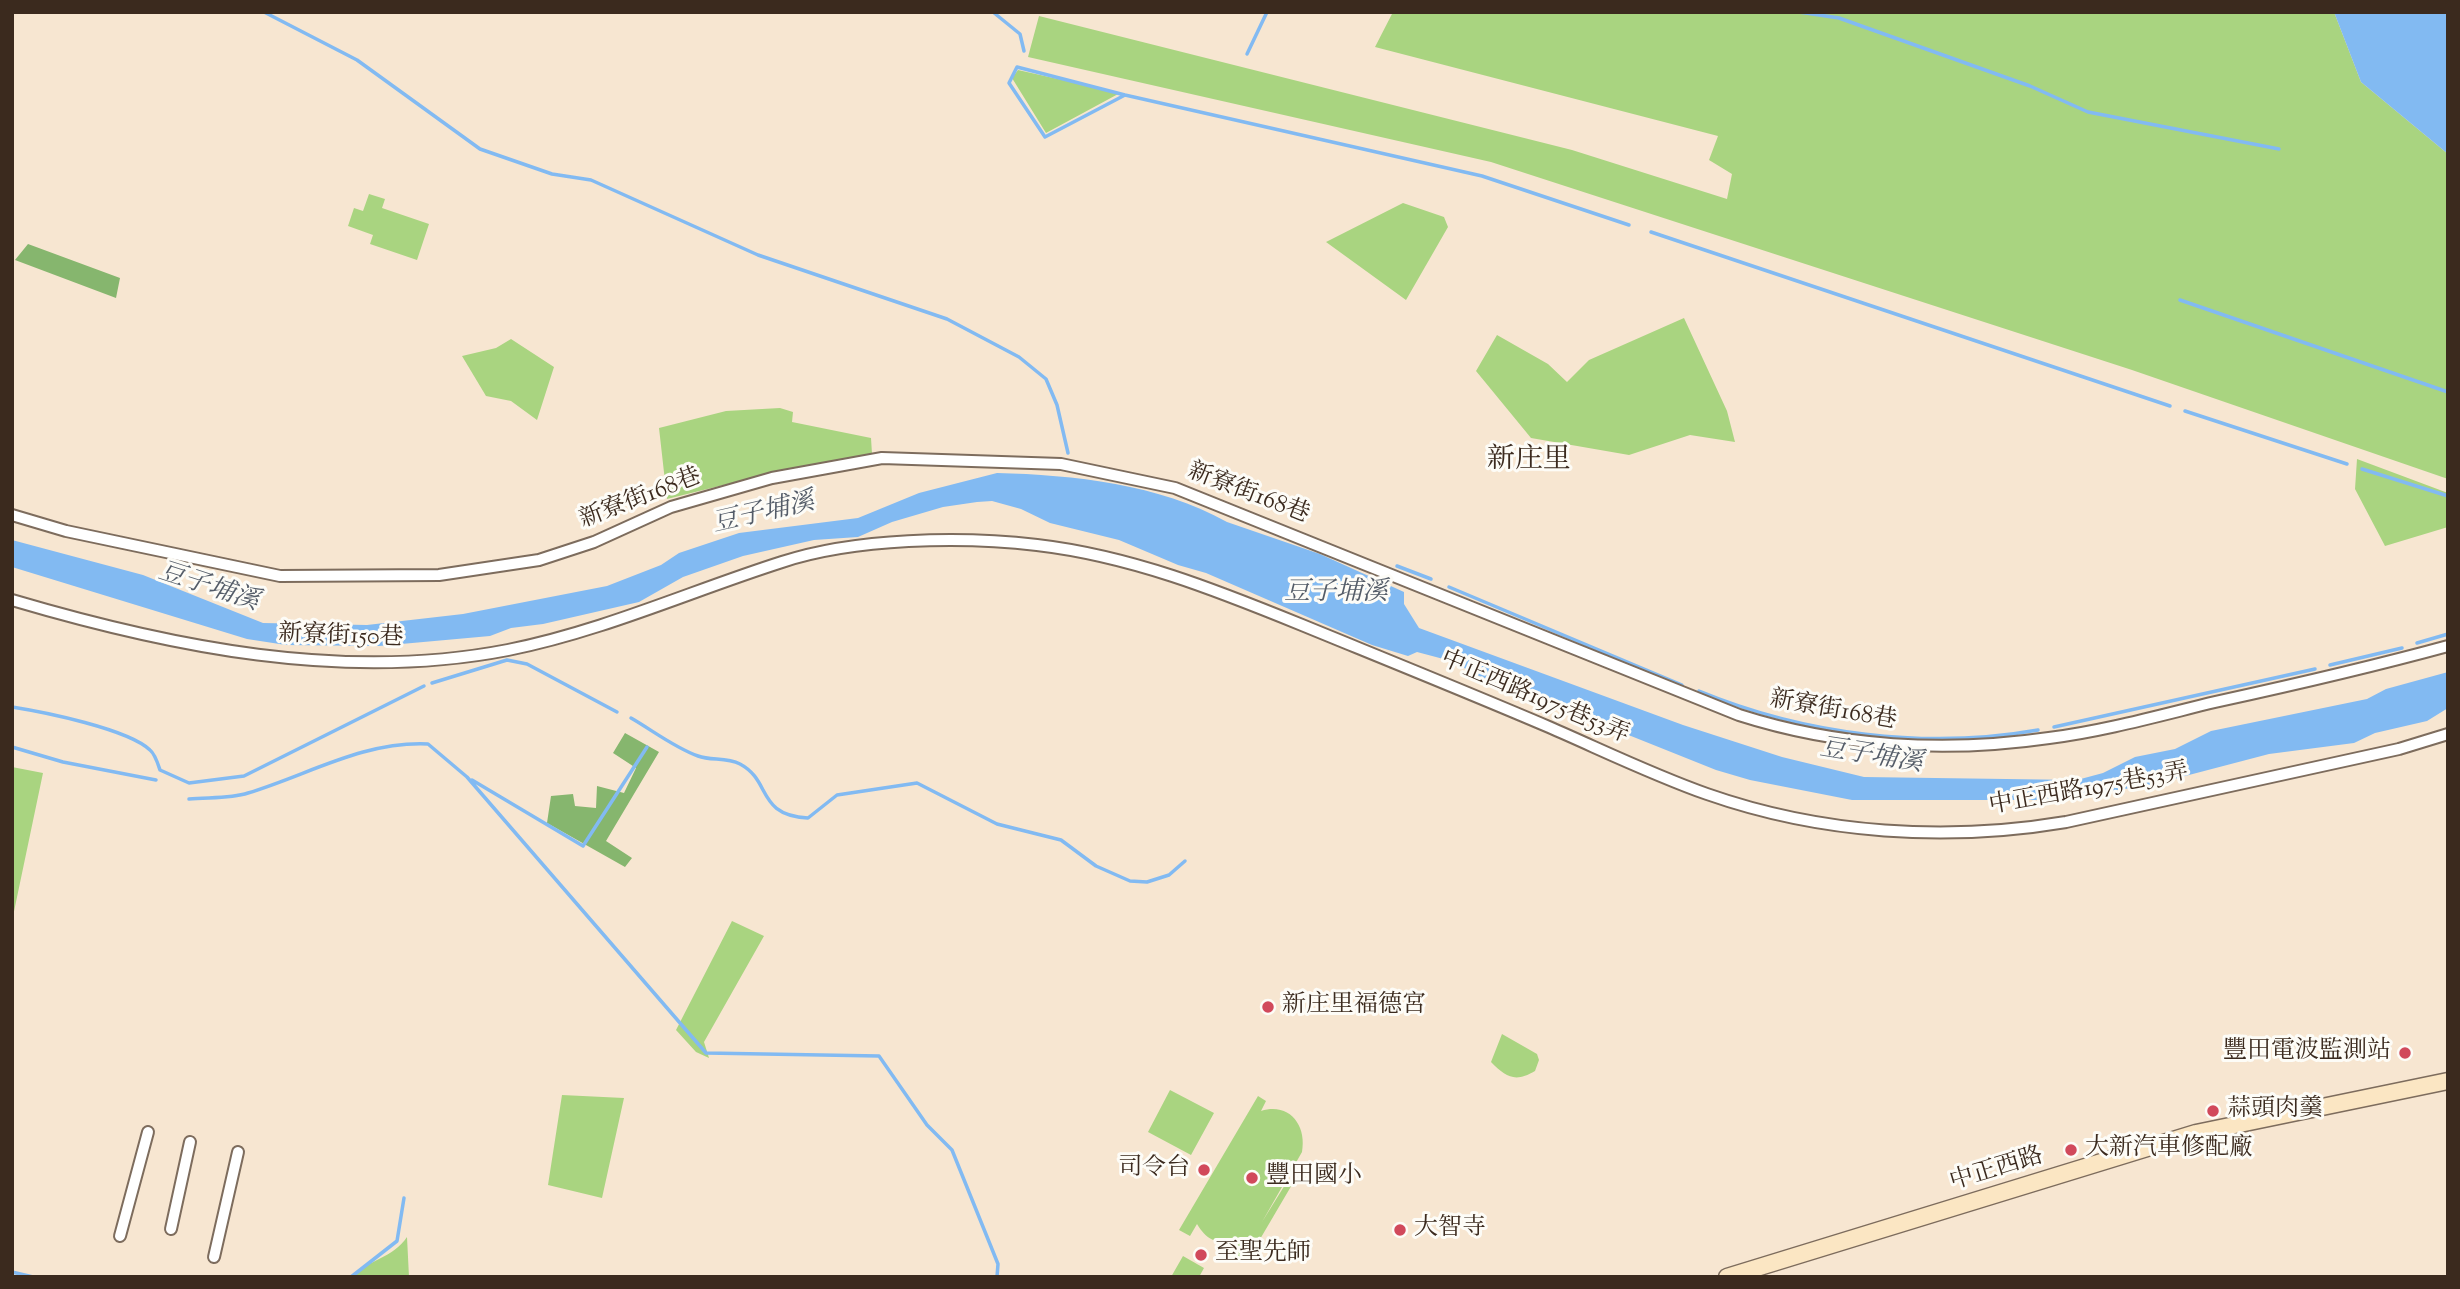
<!DOCTYPE html>
<meta charset="utf-8">
<style>
body{margin:0}
#map{position:relative;width:2460px;height:1289px;overflow:hidden;background:#f7e6d1;font-family:"Sorts Mill Goudy",serif}
canvas{display:block}
.frame{position:absolute;inset:0;border:14px solid #3b2a1e;pointer-events:none}
</style>
<div id="map">
<canvas width="2460" height="1289"></canvas>
<div class="frame"></div>
</div>
<script>
const ctx = document.querySelector('canvas').getContext('2d');
ctx.lineJoin = 'round';
function fillPath(path, color) { ctx.fillStyle = color; ctx.fill(path, 'evenodd'); }
function strokePath(path, color, width, dash) { ctx.strokeStyle = color; ctx.lineWidth = width; ctx.lineCap = dash ? 'butt' : 'round'; ctx.setLineDash(dash || []); ctx.stroke(path); }
function write(font, color, halo, rows, align = 'center') {
  ctx.font = font + ' "Sorts Mill Goudy","Noto Serif TC",serif'; ctx.lineWidth = 6; ctx.setLineDash([]); ctx.textBaseline = 'middle'; ctx.strokeStyle = halo; ctx.fillStyle = color; for (const [text, x, y, turn = 0] of rows) {
    ctx.save(); ctx.translate(x, y); ctx.rotate((+turn || 0) * Math.PI / 180); ctx.textAlign = isNaN(turn) ? turn : align; if (halo) ctx.strokeText(text, 0, 0); ctx.fillText(text, 0, 0); ctx.restore();
  }
}
fillPath(new Path2D(`
 M1393,12H2334L2361,82L2448,154V479L2132,370L1491,162L1028,57L1039,16L1572,150L1727,199L1732,174L1709,160L1718,136L1375,47Z
 M1018,70L1120,93L1046,133L1012,78Z
 M369,194L385,199L382,208L429,224L417,260L370,244L373,235L348,226L354,208L363,211Z
 M1403,203L1444,217L1448,227L1406,300L1326,242Z
 M1684,318L1727,411L1735,442L1690,435L1629,455L1531,438L1476,371L1497,335L1548,364L1567,382L1589,360Z
 M511,339L554,367L537,420L511,401L486,396L462,356L496,348Z
 M780,408L793,412L792,422L871,438L872,454L780,471L667,499L659,428L726,411Z
 M2357,459L2448,493V527L2385,546L2355,489Z
 M12,767L43,773L12,921Z
 M732,921L764,936L704,1042L709,1058L696,1052L676,1030Z
 M1502,1034L1537,1054L1539,1060L1535,1071C1515,1083 1506,1077 1491,1062Z
 M1170,1090L1214,1113L1191,1155L1148,1132Z
 M562,1095L624,1098L602,1198L548,1185Z
 M1258,1096L1266,1101L1261,1111C1289,1102 1307,1125 1302,1152L1262,1222L1288,1180L1293,1183L1256,1246L1250,1243L1241,1258L1231,1253L1237,1242C1217,1243 1208,1242 1197,1224L1190,1236L1179,1230Z
 M407,1237L409,1277H350C368,1260 393,1258 407,1237Z
 M1183,1256L1204,1268L1199,1277H1171Z`), '#a9d480');
fillPath(new Path2D(`
 M28,244L120,278L116,298L15,260Z
 M625,733L659,752L606,841L632,858L625,867L547,823L551,796L573,794L575,806L596,808L597,786L624,793L636,768L613,753Z`), '#86b66e');
fillPath(new Path2D(`
 M2334,12H2446L2448,154L2361,82Z
 M997,473C1074,475 1159,484 1227,522L1320,554L1404,592V604L1419,628L1683,725L1782,757L1864,777L2077,780L2103,773L2135,757L2175,749L2211,731L2367,699L2386,689L2448,672V708L2427,721L2375,733L2354,743L2269,754L2147,786L2044,800H1852L1750,780L1716,770L1631,736L1609,731L1537,696L1481,677L1451,661L1417,652L1408,656L1372,645L1206,573L1178,565L1119,540L1050,523L1021,509L992,501L977,502L943,507L892,522L858,537L814,540L743,556L683,577L639,602L543,624L511,628L490,636L379,646L286,645L247,639L12,567V540L143,575L263,623L367,625L463,614L607,586L661,565L679,553L739,533L858,518L919,493Z`), '#82baf2');
strokePath(new Path2D(`
 M264,12L357,60L480,149L552,174L591,180L758,255L947,319L1019,357L1046,379L1057,405L1068,453
 M993,12L1020,34L1024,51
 M1799,12L1839,18L2030,86L2088,112L2279,149
 M1247,54L1267,12
 M1125,95L1045,137L1009,83L1017,67L1125,95L1482,176L1629,225
 M1651,232L2170,406
 M2180,300L2448,392
 M2185,411L2347,464
 M2362,469L2448,496
 M1397,566L1431,579
 M1449,587L1682,685
 M2417,643L2448,634
 M2330,665L2402,648
 M432,683L507,660L527,664L617,712
 M1699,691C1803,734 1926,750 2038,730
 M12,707C44,712 128,729 150,750C155,754 158,764 160,770L189,783L244,776L424,686
 M631,718C652,730 675,748 698,756C711,761 726,757 740,764C772,781 756,815 808,818L837,795L917,783L997,824L1061,840L1096,866L1130,881L1147,882L1169,875L1185,861
 M2054,727L2315,669
 M12,747L63,762L156,780
 M472,780L583,846L647,747
 M189,799C208,797 230,799 248,793C308,775 363,741 428,744L467,777L706,1053L879,1056L927,1125L952,1150L998,1264L997,1277
 M12,1272L33,1277
 M351,1277L397,1241L404,1198`), '#82baf2', 3.5);
const street = new Path2D(`
 M12,515L66,531L280,576L439,575L539,560L594,542L671,507L772,478L882,458L1061,464L1175,488L1739,715C1839,747 1946,753 2049,738C2105,731 2161,715 2215,702C2293,685 2371,667 2448,646
 M12,600C171,647 343,682 508,650C603,631 691,591 782,562C855,538 961,536 1037,545C1131,556 1216,590 1302,625C1385,659 1467,692 1549,727C1602,750 1653,775 1707,794C1821,834 1947,842 2066,822L2399,749L2448,734
 M171,1229L190,1142
 M120,1236L148,1132
 M214,1257L238,1152`);
const secondary = new Path2D(`
 M1727,1277L2196,1133L2448,1081`);
strokePath(street, '#7d6c5d', 14);
strokePath(secondary, '#7d6c5d', 19);
strokePath(street, '#fff', 10);
strokePath(secondary, '#fbe6c3', 16);
for (const [x, y, r, color] of [
 [1268,1007,7,"#d1495b"],
 [2405,1053,7,"#d1495b"],
 [2213,1111,7,"#d1495b"],
 [2071,1150,7,"#d1495b"],
 [1204,1170,7,"#d1495b"],
 [1252,1178,7,"#d1495b"],
 [1400,1230,7,"#d1495b"],
 [1201,1255,7,"#d1495b"]
]) { const dot = new Path2D(); dot.arc(x, y, r, 0, 2 * Math.PI); ctx.fillStyle = color; ctx.fill(dot); strokePath(dot, '#fdfcf7', 2.5); }
write('24px', '#3b2a1e', '#fdfcf7', [
 ["新寮街168巷",1248,495,21],
 ["新寮街168巷",641,500,-21],
 ["新寮街150巷",341,638,2],
 ["中正西路1975巷53弄",1534,699,23],
 ["新寮街168巷",1833,712,10],
 ["中正西路1975巷53弄",2089,791,-10],
 ["中正西路",1997,1171,-17]
]);
write('24px', '#3b2a1e', '#fdfcf7', [
 ["新庄里福德宮",1282,1007],
 ["豐田電波監測站",2391,1053,"right"],
 ["蒜頭肉羹",2227,1111],
 ["大新汽車修配廠",2085,1150],
 ["司令台",1190,1170,"right"],
 ["豐田國小",1266,1178],
 ["大智寺",1414,1230],
 ["至聖先師",1215,1255]
], 'left');
write('italic 26px', '#545c68', '#fdfcf7', [
 ["豆子埔溪",764,515,-13],
 ["豆子埔溪",208,589,18],
 ["豆子埔溪",1336,595],
 ["豆子埔溪",1871,758,9]
]);
write('28px', '#3b2a1e', '#fdfcf7', [
 ["新庄里",1529,462]
]);
</script>
